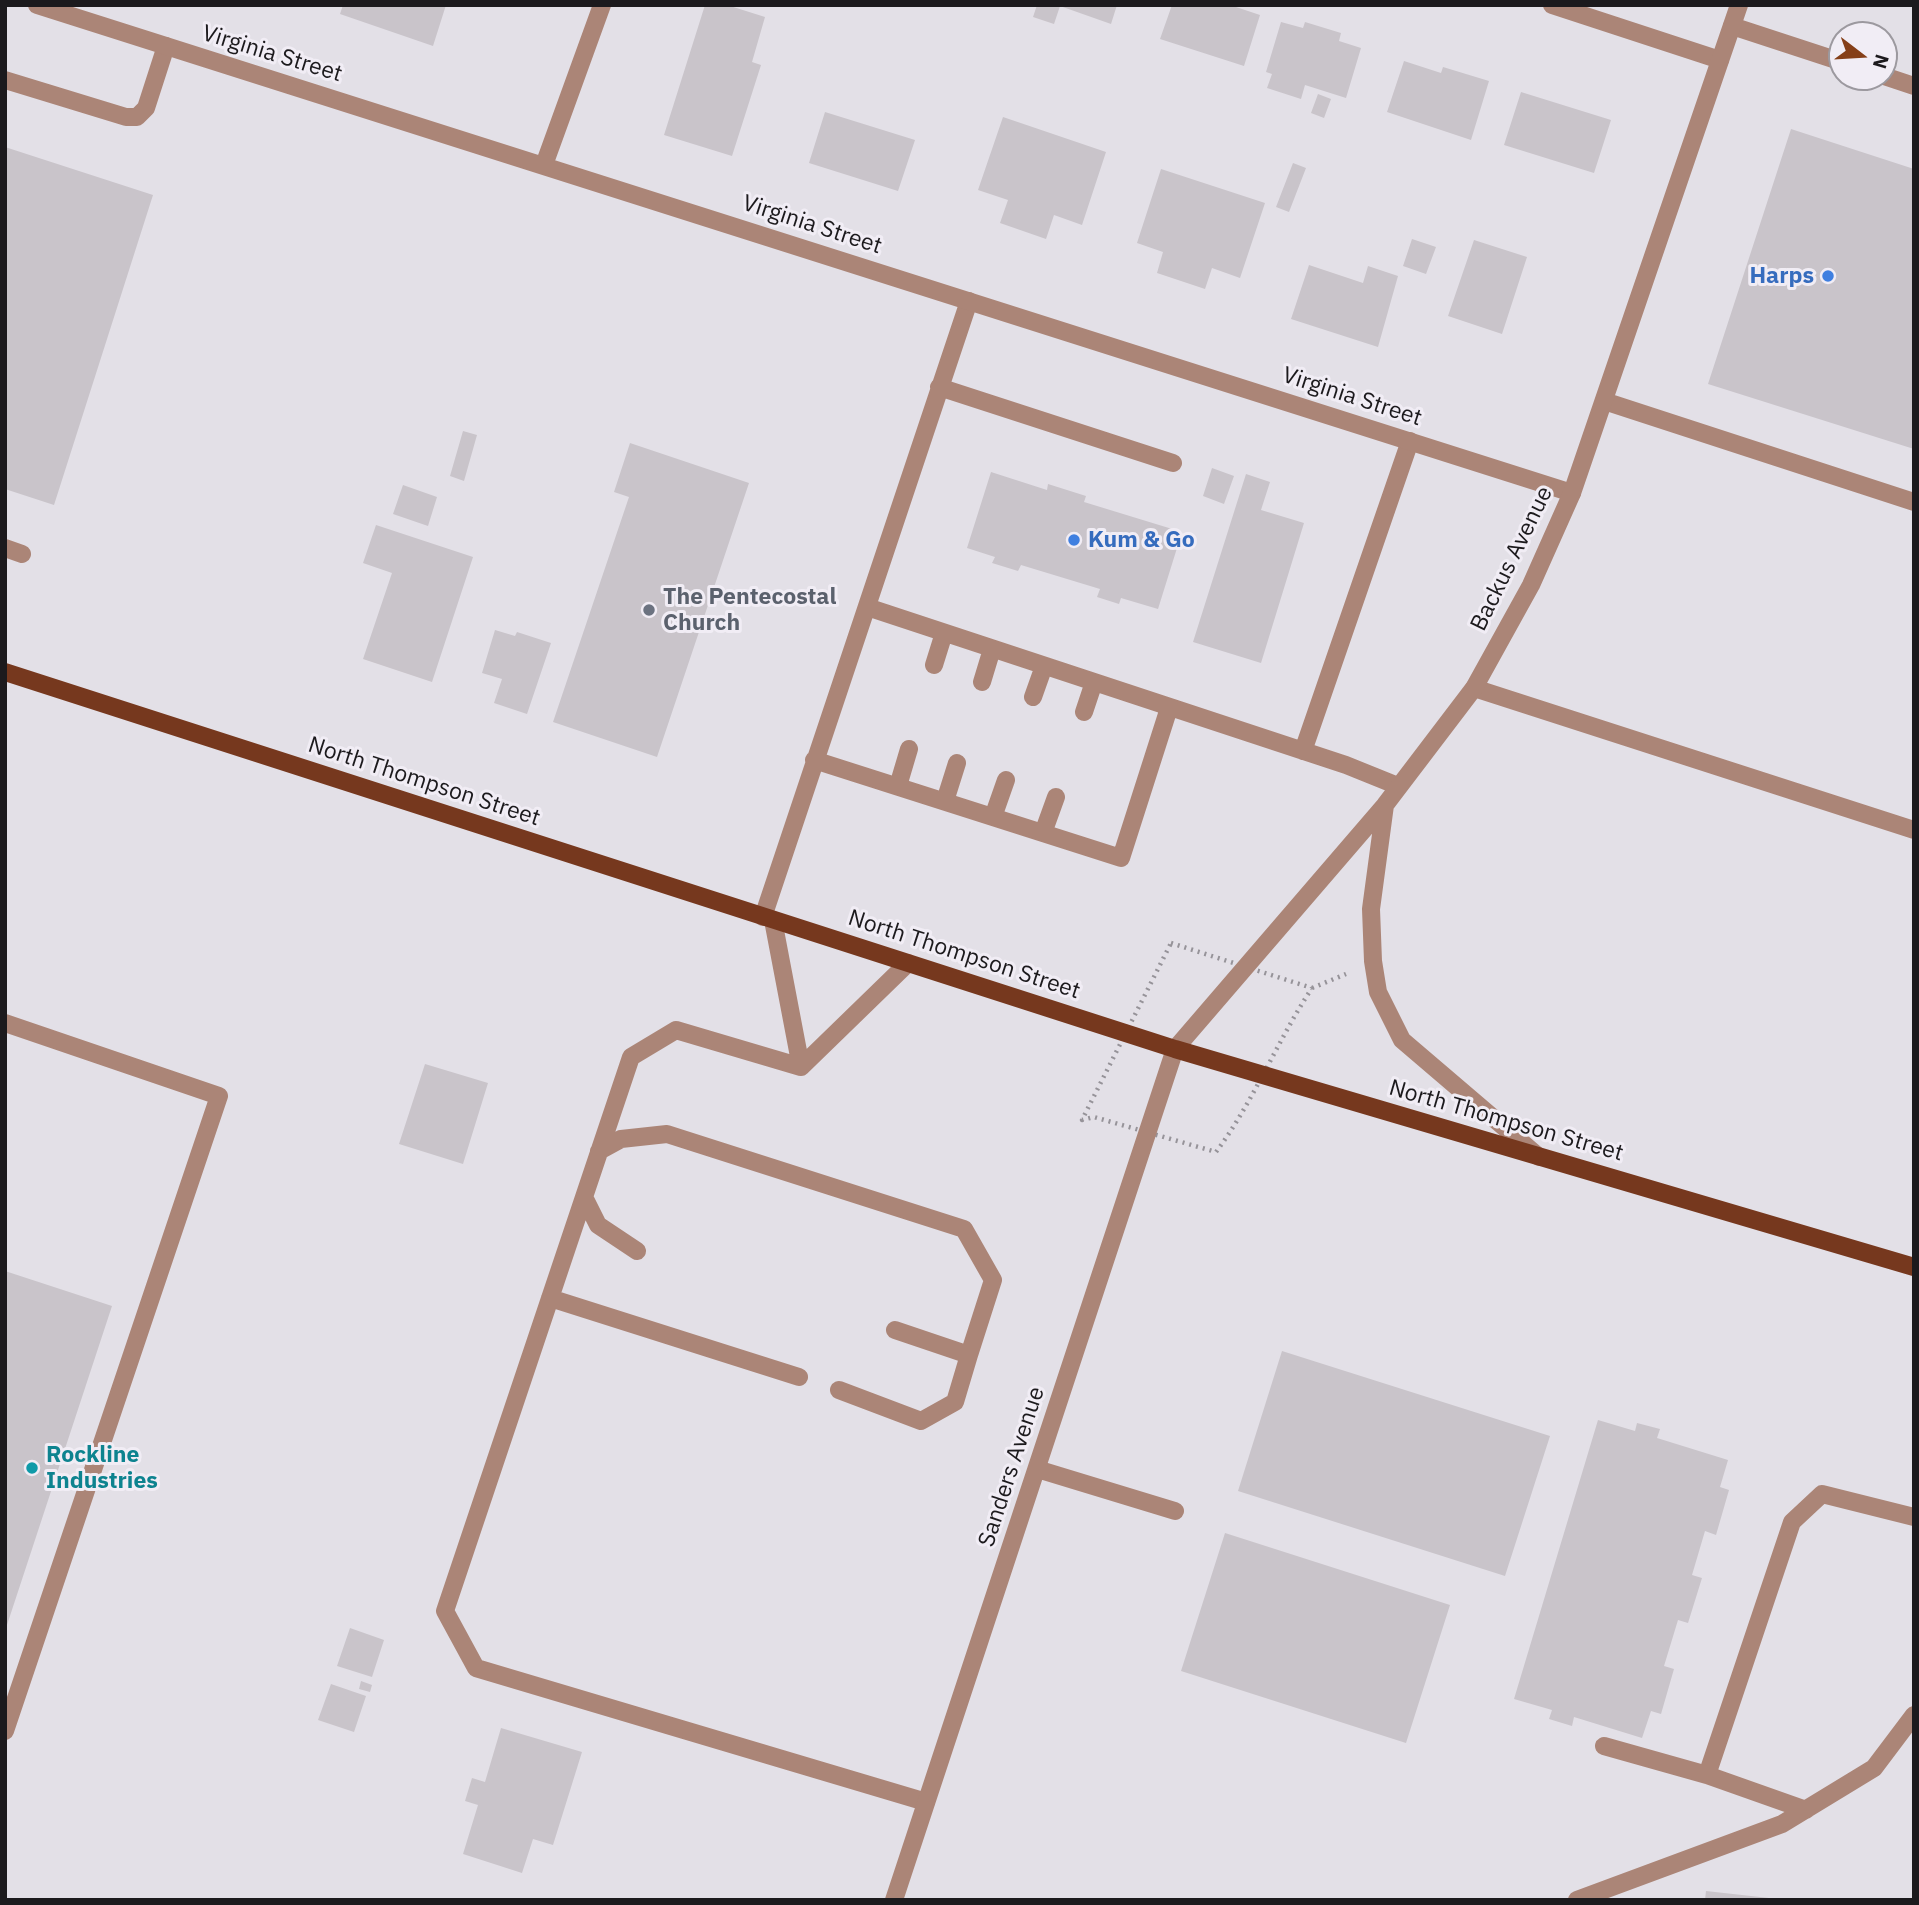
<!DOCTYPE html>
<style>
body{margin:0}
#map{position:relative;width:1919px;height:1905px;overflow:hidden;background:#e3e0e7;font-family:"IBM Plex Sans",sans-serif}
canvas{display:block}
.frame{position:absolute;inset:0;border:7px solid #1c1a1d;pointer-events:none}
.north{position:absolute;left:1828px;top:21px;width:70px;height:70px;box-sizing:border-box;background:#f1edf5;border:2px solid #9c999f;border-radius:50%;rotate:107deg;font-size:19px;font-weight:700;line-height:28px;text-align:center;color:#1c1a1d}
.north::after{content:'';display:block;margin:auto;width:24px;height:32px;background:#853f18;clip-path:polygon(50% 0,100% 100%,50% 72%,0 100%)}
</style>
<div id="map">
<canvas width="1919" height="1905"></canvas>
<div class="frame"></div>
<div class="north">N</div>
</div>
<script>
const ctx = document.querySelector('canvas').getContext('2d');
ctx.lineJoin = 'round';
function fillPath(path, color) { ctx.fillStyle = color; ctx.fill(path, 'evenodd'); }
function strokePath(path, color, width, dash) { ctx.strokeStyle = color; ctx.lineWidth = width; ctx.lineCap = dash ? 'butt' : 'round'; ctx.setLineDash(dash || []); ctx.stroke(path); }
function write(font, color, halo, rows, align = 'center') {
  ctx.font = font + ' "IBM Plex Sans",sans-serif'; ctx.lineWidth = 6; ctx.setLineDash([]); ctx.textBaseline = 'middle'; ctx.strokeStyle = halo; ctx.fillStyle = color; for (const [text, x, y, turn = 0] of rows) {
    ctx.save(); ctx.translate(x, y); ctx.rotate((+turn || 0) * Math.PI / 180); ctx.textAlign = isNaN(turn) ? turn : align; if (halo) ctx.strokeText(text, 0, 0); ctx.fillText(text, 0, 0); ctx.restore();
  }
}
fillPath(new Path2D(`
 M343,5H446L433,46L340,14Z
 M705,5H727L765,17L752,62L761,65L732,156L664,135Z
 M1037,5H1117L1111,24L1060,6L1054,24L1033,17Z
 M1172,5H1230L1260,15L1244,66L1160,39Z
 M1281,22L1303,28L1305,22L1341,33L1339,41L1361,48L1346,98L1305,85L1301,99L1267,88L1272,74L1266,72Z
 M1404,61L1441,73L1443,67L1489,81L1471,140L1387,112Z
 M1521,92L1611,120L1594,173L1504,145Z
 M1318,94L1331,99L1324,118L1311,113Z
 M825,112L915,140L898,191L809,163Z
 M1003,117L1106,152L1082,225L1054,215L1046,239L1000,223L1008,200L978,190Z
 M1791,129L1914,169V449L1708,384Z
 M5,147L153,195L54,505L5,489Z
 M1293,163L1306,168L1289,212L1276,207Z
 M1161,169L1265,203L1240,278L1212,268L1205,289L1157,273L1163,252L1137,243Z
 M1412,239L1436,247L1426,274L1403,266Z
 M1474,240L1527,257L1502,334L1448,316Z
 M1309,265L1363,283L1368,266L1398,276L1378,347L1291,319Z
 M463,431L477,435L464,481L450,476Z
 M630,443L749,483L657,757L553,722L629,497L614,492Z
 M1212,468L1234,476L1224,504L1203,496Z
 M991,472L1047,490L1048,484L1086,496L1084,502L1182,532L1158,609L1121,598L1119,604L1097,597L1100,589L1021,565L1018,571L992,563L995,557L967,548Z
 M1246,474L1270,482L1261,510L1304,523L1261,663L1193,642Z
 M403,485L437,497L428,526L393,514Z
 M376,525L473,557L432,682L363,659L392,573L363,563Z
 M495,630L515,636L517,632L551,643L527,714L494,703L502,679L482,673Z
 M425,1064L488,1083L463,1164L399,1144Z
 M5,1271L112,1306L6,1628H5Z
 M1282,1351L1550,1436L1505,1576L1238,1491Z
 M1598,1420L1635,1431L1637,1423L1660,1429L1657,1438L1728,1460L1720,1487L1729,1490L1716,1535L1705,1531L1692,1575L1702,1578L1688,1623L1678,1620L1664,1666L1674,1669L1661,1714L1651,1711L1642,1738L1574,1717L1572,1726L1549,1719L1552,1710L1514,1699Z
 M1225,1533L1450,1605L1406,1743L1181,1671Z
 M350,1628L384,1640L372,1677L337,1666Z
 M361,1681L372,1685L370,1692L359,1689Z
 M331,1684L366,1696L354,1732L318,1720Z
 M501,1728L582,1752L553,1845L533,1839L522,1873L463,1854L478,1805L465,1801L472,1778L485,1782Z
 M1706,1891L1769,1898V1900H1705Z`), '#c9c4ca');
strokePath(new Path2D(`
 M1171,943L1312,988C1277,1041 1254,1101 1216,1152L1094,1117L1082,1120Z
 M1312,988L1346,974`), '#969399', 4.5, [2, 5]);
strokePath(new Path2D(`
 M5,80L126,117H137L146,108L166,46
 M939,387L1173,463
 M1604,401L1914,502
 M5,548L22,554
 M867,607L1346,765L1398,786
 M934,665L944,633
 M982,682L992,649
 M1474,688L1914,830
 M1033,697L1044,666
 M1084,712L1094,682
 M1303,751L1410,441
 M814,760L1121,858L1169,708
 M898,786L909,749
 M945,801L957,763
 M993,817L1006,780
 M1043,833L1056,797
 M763,917L969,301
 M773,920L801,1067
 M5,1023L219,1096L5,1731
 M801,1067L676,1030L631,1057L445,1611L476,1668L926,1802
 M801,1067L908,963
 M599,1151L621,1139L667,1134L964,1229L993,1280L969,1355
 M584,1197L598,1225L637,1251
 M550,1298L799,1377
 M839,1390L921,1421L955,1402L969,1355L895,1330
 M1604,1746L1707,1775
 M1806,1810L1707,1775L1792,1522L1822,1494L1914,1517
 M1577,1900L1782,1824L1874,1768L1914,1715`), '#ab8577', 18);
strokePath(new Path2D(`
 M37,5L1572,493
 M1552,5L1720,60
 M1732,26L1842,62
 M1884,76L1914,86
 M544,165L602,5
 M1037,1469L1175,1511
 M894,1900L1175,1049`), '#ab8577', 18);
strokePath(new Path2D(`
 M1385,805L1371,909L1373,961L1378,992L1402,1040L1539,1157
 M1175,1049L1385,805L1474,688L1531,585L1572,493L1739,5`), '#ab8577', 18);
strokePath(new Path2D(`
 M5,672L1175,1049L1914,1267`), '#76381e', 18);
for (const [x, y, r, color] of [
 [1828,276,7,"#3f7fe0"],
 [1074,540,7,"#3f7fe0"],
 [649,610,7,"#6b7280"],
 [32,1468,7,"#0f9aa8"]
]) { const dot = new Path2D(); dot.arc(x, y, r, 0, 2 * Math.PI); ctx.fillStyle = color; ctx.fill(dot); strokePath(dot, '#f1edf5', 2.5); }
write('23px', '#1c1a1d', '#f1edf5', [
 ["Virginia Street",272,54,17],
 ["Virginia Street",812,225,18],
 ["Virginia Street",1352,397,18],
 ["Backus Avenue",1512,559,-64],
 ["North Thompson Street",424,782,18],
 ["North Thompson Street",964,955,18],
 ["North Thompson Street",1506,1121,16],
 ["Sanders Avenue",1012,1467,-72]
]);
write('bold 23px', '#366cbe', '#f1edf5', [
 ["Harps",1814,276],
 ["Kum & Go",1088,540,"left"]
], 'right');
write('bold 23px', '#5b616d', '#f1edf5', [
 ["The Pentecostal",663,597],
 ["Church",663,623]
], 'left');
write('bold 23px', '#0d838f', '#f1edf5', [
 ["Rockline",46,1455],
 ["Industries",46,1481]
], 'left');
</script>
